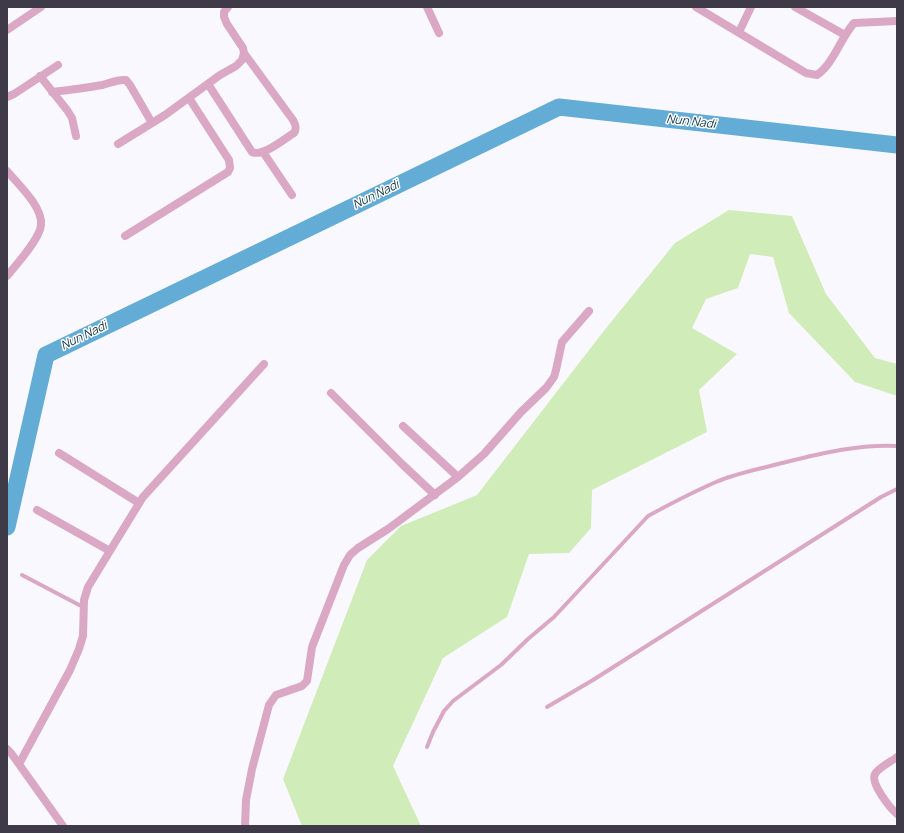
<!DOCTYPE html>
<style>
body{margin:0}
#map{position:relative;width:904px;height:833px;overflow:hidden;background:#faf8ff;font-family:Manrope,sans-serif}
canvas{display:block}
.frame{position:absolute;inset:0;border:8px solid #3e3a47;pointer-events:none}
</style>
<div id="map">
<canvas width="904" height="833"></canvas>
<div class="frame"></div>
</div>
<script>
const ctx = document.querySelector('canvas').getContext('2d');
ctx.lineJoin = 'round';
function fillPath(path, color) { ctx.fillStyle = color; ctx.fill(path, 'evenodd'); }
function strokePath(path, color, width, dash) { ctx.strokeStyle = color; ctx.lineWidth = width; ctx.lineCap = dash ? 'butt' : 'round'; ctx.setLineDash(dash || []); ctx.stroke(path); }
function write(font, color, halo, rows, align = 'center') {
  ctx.font = font + ' Manrope,sans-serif'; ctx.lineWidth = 3; ctx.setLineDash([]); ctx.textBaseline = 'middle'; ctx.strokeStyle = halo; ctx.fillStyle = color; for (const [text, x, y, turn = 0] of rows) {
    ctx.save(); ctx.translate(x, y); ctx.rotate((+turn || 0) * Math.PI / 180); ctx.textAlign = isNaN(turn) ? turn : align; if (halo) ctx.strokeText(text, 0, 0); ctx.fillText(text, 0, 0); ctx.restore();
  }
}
fillPath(new Path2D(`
 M729,210L792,216L826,294L875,358L897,364V396L855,382L789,313L773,257L750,254L738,288L706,299L692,328L737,354L699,390L707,432L592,490L591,528L569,553L529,554L507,617L443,658L393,766L421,826H302L283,779L367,560L401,526L477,495L603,332L675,243Z`), '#d0ecb9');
strokePath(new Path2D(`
 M7,527L46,355L559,107L897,145`), '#63acd6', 17);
strokePath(new Path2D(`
 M22,575L83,607
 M547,707L593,680L881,497L897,489
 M427,747L433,732L444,711L453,701L501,665L528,639L554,617L648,516C670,504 693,492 716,482C734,474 755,470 774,465C815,455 855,444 897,446`), '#daa8c5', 4);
strokePath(new Path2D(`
 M427,7L439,33
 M696,7L806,73L817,75C834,63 840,39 854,23L897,21
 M795,7L845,35
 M7,30L41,7
 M739,32L751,7
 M40,76L67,110L72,118L76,136
 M208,84L252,152C263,157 284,139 294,133C297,129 296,125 293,120L244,53
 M52,92C69,90 85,88 102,85C110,83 118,79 126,80L130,85L152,123
 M7,97L14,94L58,65
 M118,144L165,115L220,75L236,66L242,60L244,53L243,48L227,24L224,17V12L228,7
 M263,152L292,195
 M7,171C18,184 43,207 41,225C40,239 16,265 7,276
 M125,236L228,172L230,168L229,160L189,98
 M331,393L402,464L435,495
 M403,426L458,477
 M59,453L139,503
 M37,510L110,551
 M7,749L11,753L63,826
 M897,757C892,761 877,769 875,774C870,783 890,808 897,814
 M19,764L70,670L79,649L83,636L84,600L88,587L116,541L143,497L264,364
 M245,826L246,800L252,769L269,705L276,695L302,686L307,681L312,647L344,565L350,555L358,548L388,529L458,477L484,454L521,412L546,388L554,377L556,370L562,342L589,311`), '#daa8c5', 8);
write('italic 12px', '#153648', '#fff', [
 ["Nun Nadi",691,122,6],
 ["Nun Nadi",376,195,-26],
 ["Nun Nadi",84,336,-26]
]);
</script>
